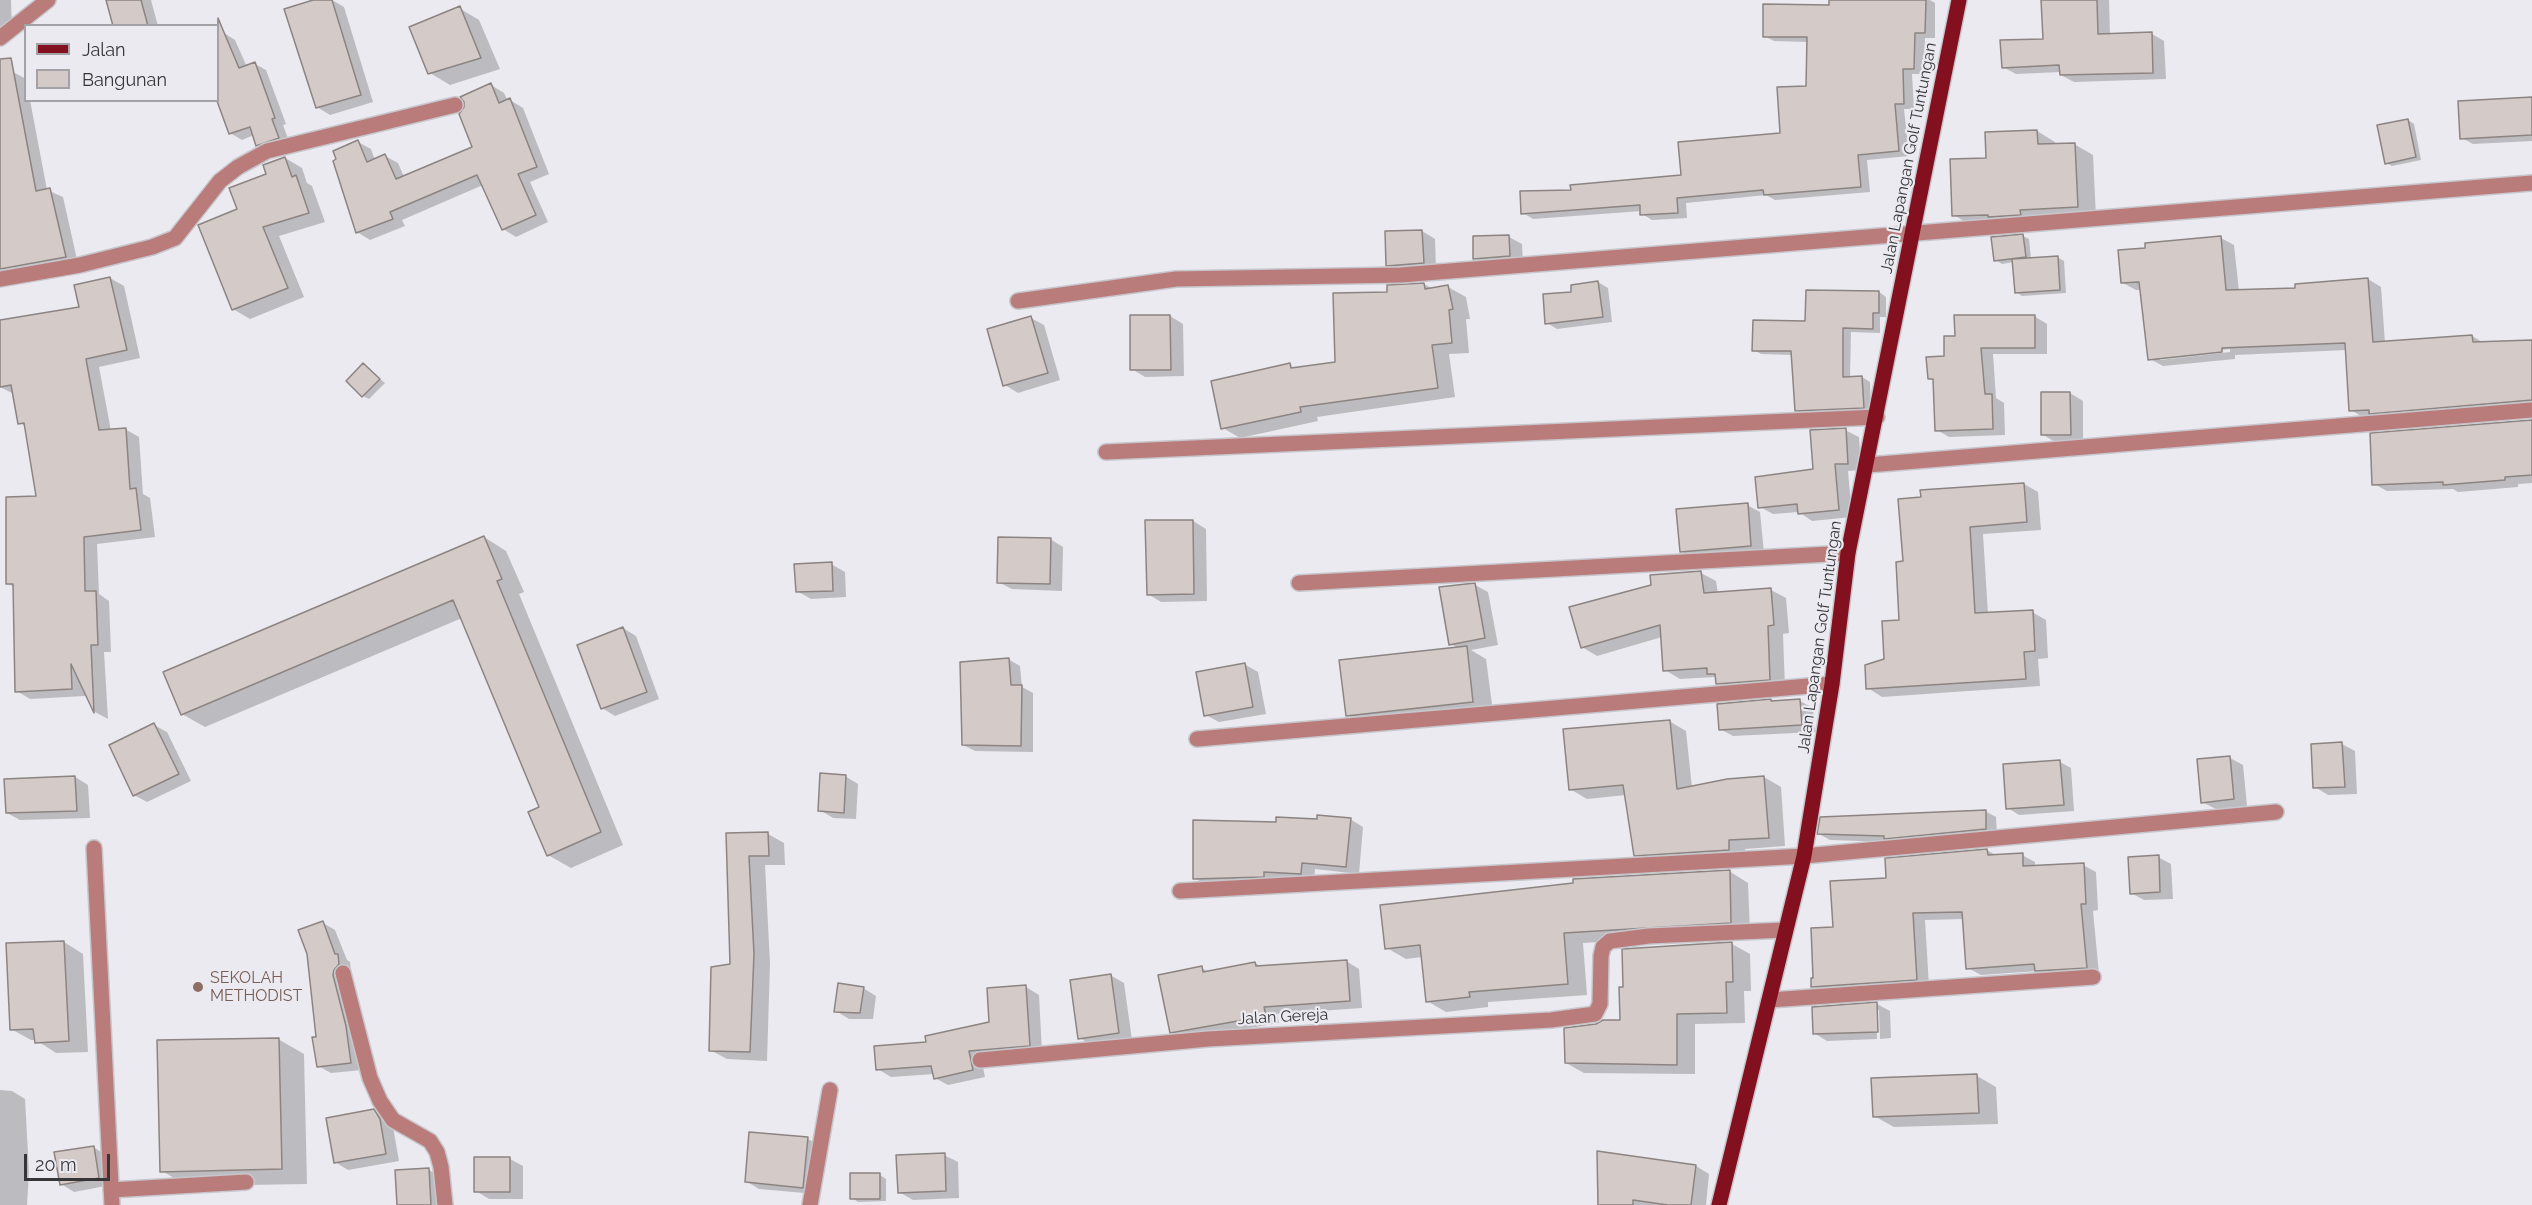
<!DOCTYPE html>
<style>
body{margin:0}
#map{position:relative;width:2532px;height:1205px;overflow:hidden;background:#ebeaf1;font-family:Raleway,sans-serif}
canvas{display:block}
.legend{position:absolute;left:24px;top:24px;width:195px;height:78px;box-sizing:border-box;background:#ebeaf1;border:2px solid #a3a2a7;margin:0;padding:8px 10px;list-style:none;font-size:18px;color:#363639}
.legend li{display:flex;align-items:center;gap:12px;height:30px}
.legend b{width:30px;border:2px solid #a3a2a7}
.scale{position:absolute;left:24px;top:1154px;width:86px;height:27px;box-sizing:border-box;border:3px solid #363639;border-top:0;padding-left:8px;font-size:18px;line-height:21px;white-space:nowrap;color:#363639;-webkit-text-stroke:4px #ebeaf1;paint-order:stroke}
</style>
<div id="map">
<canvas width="2532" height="1205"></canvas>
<ul class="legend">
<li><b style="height:8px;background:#83101e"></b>Jalan</li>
<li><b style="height:16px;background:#d4cbc8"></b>Bangunan</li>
</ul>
<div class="scale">20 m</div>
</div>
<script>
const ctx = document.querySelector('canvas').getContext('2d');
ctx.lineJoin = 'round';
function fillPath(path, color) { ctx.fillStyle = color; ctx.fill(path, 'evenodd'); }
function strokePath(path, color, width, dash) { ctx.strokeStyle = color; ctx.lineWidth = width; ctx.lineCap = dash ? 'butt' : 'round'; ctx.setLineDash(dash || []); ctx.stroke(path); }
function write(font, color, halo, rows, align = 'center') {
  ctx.font = font + ' Raleway,sans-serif'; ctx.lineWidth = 4.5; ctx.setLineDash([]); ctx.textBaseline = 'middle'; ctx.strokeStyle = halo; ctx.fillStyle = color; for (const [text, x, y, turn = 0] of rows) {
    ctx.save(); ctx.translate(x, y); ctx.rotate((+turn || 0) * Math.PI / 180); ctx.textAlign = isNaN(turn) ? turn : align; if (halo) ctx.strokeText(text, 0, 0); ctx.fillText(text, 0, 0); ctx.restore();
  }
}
fillPath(new Path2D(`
 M0,0H11L12,33L0,37Z
 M108,0H151L158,26H117Z
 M327,0H332L344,7L373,102L330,115L317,107Z
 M1905,0H1930L1935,3V38H1925L1924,74H1912L1914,109H1904L1909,156L1867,160L1870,192L1775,200L1766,195L1686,203L1687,218L1652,220L1642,214V211L1533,219L1523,213L1572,191L1683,176L1782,134L1807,87L1808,42L1774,41L1764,36L1905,8Z
 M2043,0H2109L2110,35L2152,34L2164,41L2166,79L2074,82L2061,75V72L2016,74L2003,67L2044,40Z
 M459,8L479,20L500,69L450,85L430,73Z
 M224,33L235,40L247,67L255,64L266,70L286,124L283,125L290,144L269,151L258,145L254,135L242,140L230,133L218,97V36Z
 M13,72L26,79V100H30L47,190L63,197L78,264L12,276L0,269V75Z
 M491,85L504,93L508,101L510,100L523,108L549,174L530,182L548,222L516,237L503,229L483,185L402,220L405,226L370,240L357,232L358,142L371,149L375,160L385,156L398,163L404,177L474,148Z
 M2532,99V141L2473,144L2462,138Z
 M2408,120L2414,124L2421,160L2392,166L2386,163Z
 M2037,131L2055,142V145L2074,144L2093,155L2096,217L1972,226L1954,215L1988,159Z
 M285,158L302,168L307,183L312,186L325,222L279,236L304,297L250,319L233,309L239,210L268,175Z
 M1422,231L1435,239L1436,270L1401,272L1388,265Z
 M2023,236L2029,239L2031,259L2057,257L2064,261L2066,293L2022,296L2016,292L2014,262L2002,264L1996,260Z
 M1509,237L1522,244L1523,263L1488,266L1475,258Z
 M2221,238L2234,245L2239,291L2297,289L2368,279L2381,287L2385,343L2472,336L2484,343L2532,341V408L2364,418L2351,410L2347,350L2235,355V359L2163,366L2150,359L2142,290H2136L2123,283ZM2230,349V352L2160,360V357Z
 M110,278L124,286L140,358L99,367L111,431L125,429L139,437L143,494L150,498L155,537L97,544L99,594L109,601L111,652H104L108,719L95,712L85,690V696L30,699L17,691L14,587L7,583L38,498L26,427L20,423L14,394L0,387V322L81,308Z
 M1598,282L1608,288L1612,322L1557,329L1547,323L1573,293Z
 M1424,284L1433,289L1448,287L1466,297L1470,319H1466L1469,353L1449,354L1455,397L1317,417L1318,421L1240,438L1223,428L1289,365L1296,369L1337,363L1389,293Z
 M1879,292L1886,297V317H1880V333L1851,332L1850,378L1862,377L1870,382L1871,412L1804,415L1796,410L1792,355L1761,354L1754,350L1807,323Z
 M1170,316L1183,324L1184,376L1145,377L1132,369Z
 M2034,316L2047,324V354H1993L1996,398L2004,403L2005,435L1949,437L1937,430L1935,381L1930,378L1946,357L1956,338Z
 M1031,318L1044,325L1060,380L1018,393L1005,385Z
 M363,365L385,383L369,399L363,396Z
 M2070,393L2083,401V441L2055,442L2042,434Z
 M2532,421V483L2518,484V487L2458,492L2453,489L2387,491L2374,484Z
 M1845,430L1859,437L1861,470L1848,471L1852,517L1812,521L1799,512L1773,514L1760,507L1815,471Z
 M2024,484L2038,492L2041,530L1983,534L1988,614L2032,612L2046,620L2048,658L2038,659L2040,686L1882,697L1868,688L1886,660L1901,622L1905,563L1922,499V492Z
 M1747,505L1760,512L1764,553L1694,558L1681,551Z
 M1193,521L1206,529L1207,601L1161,602L1148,594Z
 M484,537L506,551L524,592L519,594L623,845L571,868L548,855L541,808L462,618L205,727L182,714Z
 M1050,539L1063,547L1062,591L1012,589L998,582Z
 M831,564L845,572L846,597L811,599L797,591Z
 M1701,573L1716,581L1718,594L1771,590L1786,598L1789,633L1783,634L1785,688L1733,692L1717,683L1715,677L1680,679L1665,670L1662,637L1597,656L1582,647L1652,587Z
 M1475,585L1488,592L1498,645L1471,650L1486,659L1493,712L1367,726L1347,715L1458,648L1451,644Z
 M623,628L636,636L659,699L615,716L602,708Z
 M1008,659L1020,666L1022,687L1033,693V752L975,751L963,745Z
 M1244,664L1258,672L1266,714L1219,722L1206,715Z
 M1800,701L1813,708L1815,732L1733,736L1720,729Z
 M1669,721L1686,731L1692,788L1764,777L1781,787L1785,846L1745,849V859L1652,865L1636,855L1626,795L1587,799L1570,789Z
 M154,725L167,732L191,781L147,802L134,795Z
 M2342,744L2355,751L2357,794L2328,795L2315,787Z
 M2230,758L2243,765L2247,806L2216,809L2202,802Z
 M2060,762L2071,768L2074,811L2019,815L2008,808Z
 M845,776L858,784L856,819L833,818L820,810Z
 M75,777L88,785L90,818L20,820L7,813Z
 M1985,811L1996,817L1997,835L1893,842L1830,840L1819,834Z
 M1350,819L1363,827L1359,874L1315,869L1314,881L1207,885L1194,878L1277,824Z
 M768,834L784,843L785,865H765L770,964L767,1061L727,1059L710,1050L731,966L727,835Z
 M1987,850L1997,856L2022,855L2035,862V867L2083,865L2096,872L2098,910L2093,911L2099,974L2049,978L2038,971L1981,975L1968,968L1964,919L1925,920L1929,986L1825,994L1813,986L1835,928L1887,879Z
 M2158,857L2171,864L2173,899L2144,900L2131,893Z
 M1729,871L1748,883L1750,933L1583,943L1587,995L1488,1002V1007L1446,1012L1427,1001L1422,957L1406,959L1387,948Z
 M323,923L335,930L347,960L350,962L351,971L346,977L362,1070L331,1073L318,1066Z
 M64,942L83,954L88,1052L56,1053L36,1040H31L11,1029Z
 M1732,944L1750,954L1751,991H1744L1745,1023L1695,1024V1074L1584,1073L1566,1063Z
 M1346,961L1359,969L1362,1008L1277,1014L1279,1023L1184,1039L1171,1032L1201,968L1209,972L1255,963L1262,967Z
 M1110,975L1124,983L1132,1040L1093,1046L1080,1038Z
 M1026,987L1039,995L1042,1052L981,1058L985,1077L948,1085L935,1078L934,1074L891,1077L878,1069L928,1044L991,1024Z
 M863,988L876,996L873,1019H849L836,1011Z
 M1877,1004L1890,1011L1891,1038L1880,1039L1879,1010H1876L1877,1039L1827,1041L1814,1033Z
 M278,1039L304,1054L307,1184L188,1186L162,1171Z
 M1977,1076L1996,1087L1998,1124L1894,1127L1874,1116Z
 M0,1090L12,1091L25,1099L29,1172L27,1205H0Z
 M374,1111L387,1119L393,1127L399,1161L348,1170L335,1162Z
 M751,1134L808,1139L821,1146L816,1194L759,1189L746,1181Z
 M93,1147L106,1155L111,1185L74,1192L61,1184Z
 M1598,1153L1696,1166L1709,1174L1706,1205H1600Z
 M944,1155L958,1162L959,1198L913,1200L899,1192Z
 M510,1159L523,1166V1199H489L476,1191Z
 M429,1170L442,1177L443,1205H399Z
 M880,1175L886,1179V1201L858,1202L852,1198Z`), '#0003');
const building = new Path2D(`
 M106,0H141L148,26H113Z
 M313,0H332L361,95L316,108L284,9Z
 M1829,0H1926L1925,33H1915L1914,69H1903L1904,104H1895L1899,151L1858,155L1861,187L1764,195L1763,190L1677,198L1678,213L1640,215V205L1521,214L1520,191L1571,190L1570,185L1681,175L1678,142L1780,133L1777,87L1806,86L1807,37H1763V4L1829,5Z
 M2041,0H2097L2098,34L2152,32L2153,73L2060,75L2059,65L2002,68L2000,40L2043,39Z
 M460,6L481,58L428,74L409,27Z
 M218,18L239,68L255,62L275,118L272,119L279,138L256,146L250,127L229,134L217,101Z
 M11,58L36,191L50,188L66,257L0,269V59Z
 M491,83L499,103L510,98L537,167L518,174L536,215L502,230L477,175L390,212L393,219L356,233L333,161L336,159L333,151L358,140L367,162L385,154L396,179L472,147L459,114L464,107V102L460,97Z
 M2532,97V135L2460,139L2458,101Z
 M2408,119L2416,157L2385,164L2377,125Z
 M2037,130L2038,144L2075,143L2078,207L2020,210L2021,215L1988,217V215L1952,216L1950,159L1986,158L1985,132Z
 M285,157L292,177L296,175L309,213L263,227L288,288L232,310L198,225L237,209L229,188L266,174L263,165Z
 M1422,230L1424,263L1386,266L1385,231Z
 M2023,234L2026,257L1994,261L1991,237Z
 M1509,235L1510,256L1473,259V236Z
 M2221,236L2226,290L2295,288V284L2368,278L2373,342L2472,335L2473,342L2532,340V400L2369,414V410L2349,411L2345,343L2222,348V352L2148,360L2139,282L2121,283L2118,250L2145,248V243Z
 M2058,256L2060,290L2015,293L2012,259Z
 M110,277L127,350L86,359L99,430L126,428L130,489L136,488L141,530L84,537L85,591H96L98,645H91L94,713L71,664L72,689L15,692L13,584H6V497L36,496L24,423L18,424L11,385L0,387V320L79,307L74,285Z
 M1598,281L1603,317L1545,324L1543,294L1571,292V285Z
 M1424,283L1425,289L1448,285L1453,309L1449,310L1452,343L1432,345L1438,388L1300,407L1301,412L1221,429L1211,381L1290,363L1291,368L1335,362L1333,293L1387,292V285Z
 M1806,290L1879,291V313H1873V329L1843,328V377L1862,376L1864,408L1795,411L1791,351H1752L1753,320L1805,321Z
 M1130,315H1170L1171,370H1130Z
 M1954,315H2035V348H1981L1985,394H1992L1993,429L1935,431L1933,379H1928L1926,357L1944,356V336H1955Z
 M1031,316L1048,373L1003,386L987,329Z
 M363,363L380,379L362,397L346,381Z
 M2041,392H2070L2071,435H2041Z
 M2532,420V475L2505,477V480L2443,485V482L2372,485L2370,433Z
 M1846,428L1848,464H1835L1839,510L1798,514L1797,504L1758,508L1755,477L1813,469L1810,430Z
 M2024,483L2027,522L1970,527L1975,613L2033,610L2035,651L2024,652L2026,679L1866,689L1865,665L1884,659L1882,621L1899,620L1896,562L1903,561L1898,499L1921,497L1920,490Z
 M1748,503L1751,546L1680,552L1676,509Z
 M1145,520H1193L1194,594L1147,595Z
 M484,536L502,579L497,581L601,832L547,856L528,812L539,807L453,600L181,715L163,672Z
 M998,537L1051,538L1050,584L997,583Z
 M832,562L833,591L796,592L794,564Z
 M1701,571L1704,593L1771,588L1774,625L1768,626L1770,680L1716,684L1715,674H1707V668L1663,671L1660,625L1581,648L1569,607L1651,585L1650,575Z
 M1475,583L1485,638L1449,645L1439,587Z
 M623,627L647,692L601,709L577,645Z
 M1467,646L1473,702L1346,716L1339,660Z
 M1009,658L1011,685H1022L1021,746L962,745L960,662Z
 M1245,663L1253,707L1204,716L1196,672Z
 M1771,699V701L1800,699L1802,725L1719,730L1717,704Z
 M1670,720L1677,789L1727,779L1764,776L1769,838L1729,840V850L1634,856L1623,785L1569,790L1563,729Z
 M154,723L179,774L133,796L109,745Z
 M2342,742L2345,787L2313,788L2311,744Z
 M2230,756L2234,799L2201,803L2197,759Z
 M2060,760L2064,805L2006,809L2003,764Z
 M820,773L846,775L844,813L818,811Z
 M75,776L77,811L6,813L4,779Z
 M1986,810V829L1884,839V836L1817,834L1820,817Z
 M1317,815L1351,818L1346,867L1302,863L1301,874L1264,872V877L1193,879V820L1276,822V817L1317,819Z
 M768,832L769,856H749L754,954L750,1052L709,1051L711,967L730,964L726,833Z
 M1987,849L1988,855L2023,853V866L2084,863L2086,904H2081L2087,968L2035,971L2034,964L1966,969L1962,912L1913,913L1917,980L1811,987V978H1813L1811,928L1833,927L1830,881L1886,878L1885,858Z
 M2159,855L2160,892L2130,894L2128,857Z
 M1730,870L1731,923L1564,933L1568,984L1469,992L1470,997L1426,1002L1420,945L1385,949L1380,905L1573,883V879Z
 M323,921L335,954H338L339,964L334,970L333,975L346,1026L351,1063L317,1067L312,1037H316L307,954L298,930Z
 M64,941L69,1041L35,1043L33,1029L10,1030L6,943Z
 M1732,942L1733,982H1726L1727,1013L1677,1014V1065L1565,1063L1564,1028L1596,1024L1603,1020H1620L1619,987H1623L1622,949Z
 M1347,960L1350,1001L1264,1007L1266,1016L1170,1033L1158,975L1202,966L1203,972L1255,962L1256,966Z
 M1111,974L1119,1033L1078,1039L1070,980Z
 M838,983L864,987L860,1013L834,1012Z
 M1026,985L1030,1046L969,1051L973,1070L934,1079L931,1066L876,1070L874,1046L926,1042L925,1036L989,1022L987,988Z
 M1877,1002L1878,1032L1813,1034L1812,1007Z
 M279,1038L282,1169L160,1172L157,1040Z
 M1977,1074L1979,1113L1873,1117L1871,1078Z
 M374,1109L380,1119L386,1154L334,1163L326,1118Z
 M749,1132L808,1137L803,1188L745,1182Z
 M94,1146L99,1178L60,1185L54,1152Z
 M1597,1151L1696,1165L1691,1205H1668L1633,1200V1205H1598Z
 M945,1153L946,1191L898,1193L896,1155Z
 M474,1157H510V1192H474Z
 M429,1168L431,1205H397L395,1170Z
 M850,1173H880V1199H850Z`);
fillPath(building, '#d4cbc8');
strokePath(building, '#8c8481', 1.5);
const minor = new Path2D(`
 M0,38L48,0
 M0,279L80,265L152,247L175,238L220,181L238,167L267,151L455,105
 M1018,301L1176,279L1401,275L2532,183
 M1106,452L1877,417
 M1868,465L2532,410
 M1299,583L1848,553
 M1197,739L1832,684
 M94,848L112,1205
 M1180,891L1804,856L2276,812
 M343,973L370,1078L380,1101L393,1120L430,1141L437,1152L441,1167L445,1205
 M1770,1000L2093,977
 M980,1060L1208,1039L1551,1020L1595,1014L1600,1004L1601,956L1603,947L1610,941L1649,936L1785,930
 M111,1190L246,1182
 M810,1205L830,1090`);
const major = new Path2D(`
 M1719,1205L1804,856L1832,684L1848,553L1959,0`);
strokePath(minor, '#c7c6cc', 18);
strokePath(major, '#c7c6cc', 18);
strokePath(minor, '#ba7c7a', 15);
strokePath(major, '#83101e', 15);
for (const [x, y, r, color] of [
 [198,987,6,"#8d6e63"]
]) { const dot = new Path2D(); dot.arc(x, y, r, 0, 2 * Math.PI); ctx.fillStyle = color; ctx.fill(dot); strokePath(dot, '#ebeaf1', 2); }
write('16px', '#363639', '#ebeaf1', [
 ["Jalan Lapangan Golf Tuntungan",1909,158,-79],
 ["Jalan Lapangan Golf Tuntungan",1820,637,-82],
 ["Jalan Gereja",1283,1017,-3]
]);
write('16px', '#785e54', '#ebeaf1', [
 ["SEKOLAH",210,978],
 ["METHODIST",210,996]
], 'left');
</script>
